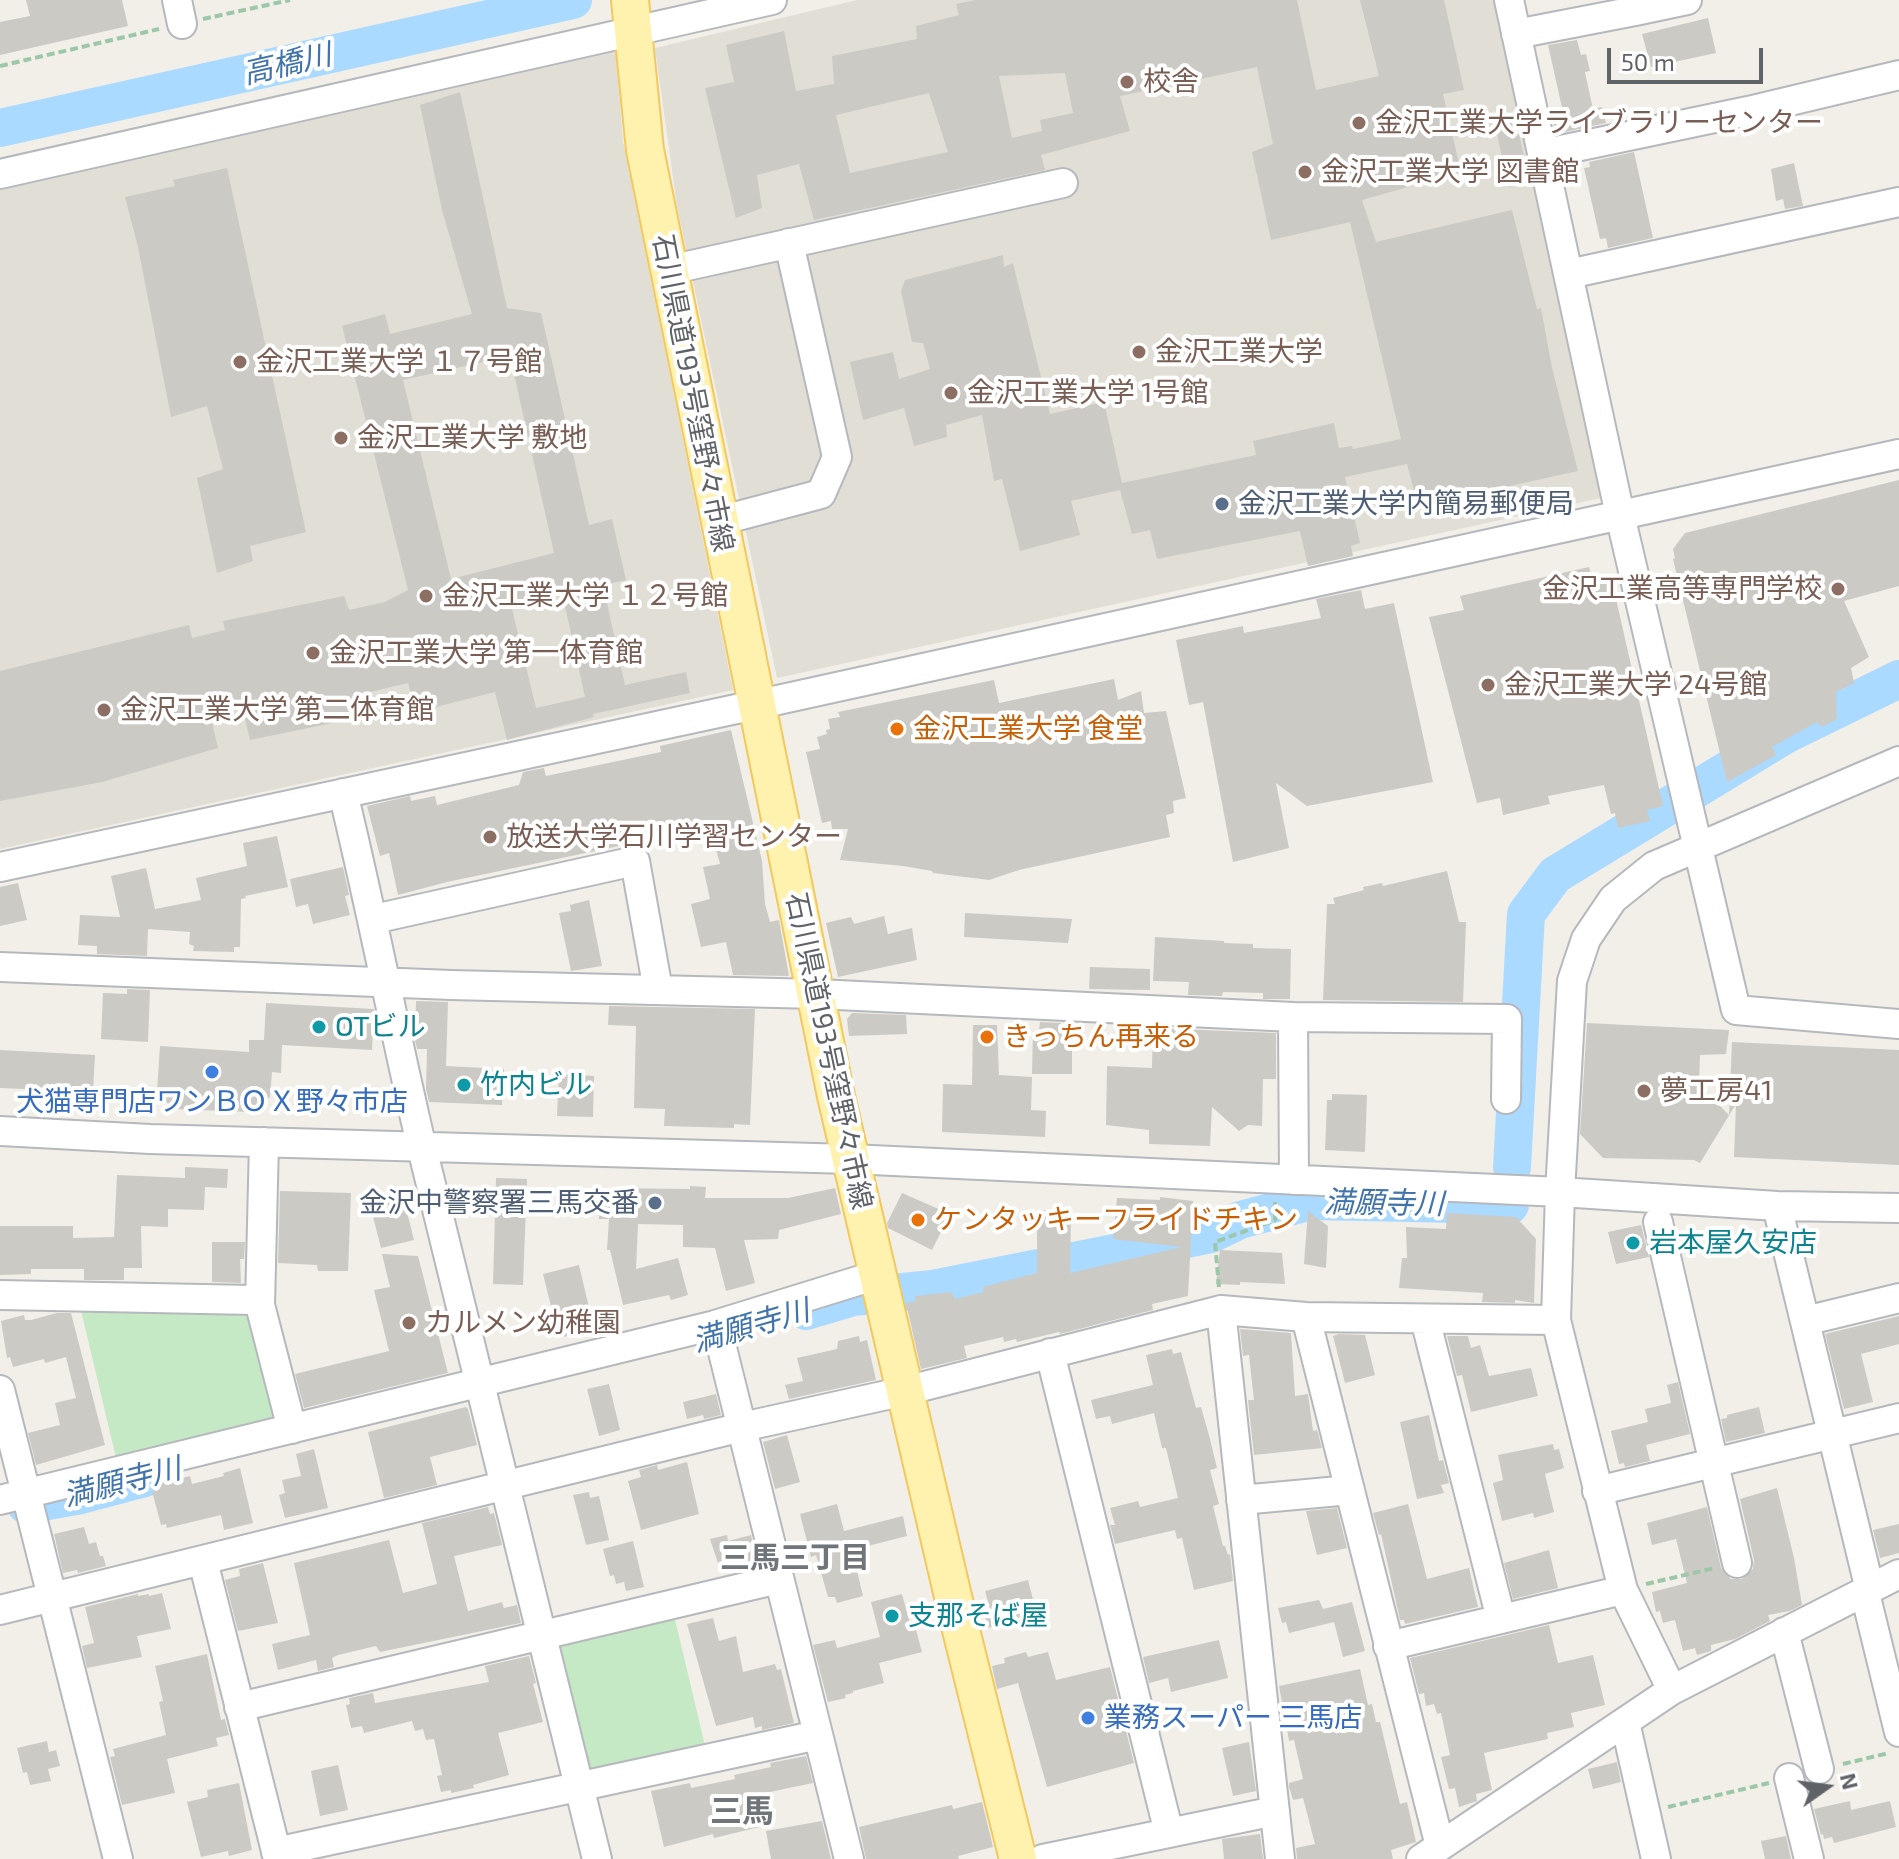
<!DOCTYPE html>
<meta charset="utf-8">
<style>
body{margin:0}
#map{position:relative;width:1899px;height:1859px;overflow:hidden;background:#f1efe8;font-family:"Exo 2",sans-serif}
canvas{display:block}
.north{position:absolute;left:1787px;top:1747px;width:80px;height:80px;-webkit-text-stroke:6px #fff;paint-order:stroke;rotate:76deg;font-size:22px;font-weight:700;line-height:32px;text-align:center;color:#5f6368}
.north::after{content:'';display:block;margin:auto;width:28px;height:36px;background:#5f6368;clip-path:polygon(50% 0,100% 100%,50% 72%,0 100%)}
.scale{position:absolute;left:1607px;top:48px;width:156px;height:36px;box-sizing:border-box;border:4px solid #5f6368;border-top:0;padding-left:10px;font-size:24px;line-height:28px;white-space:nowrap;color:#5f6368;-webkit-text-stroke:6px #fff;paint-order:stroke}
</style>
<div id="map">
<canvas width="1899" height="1859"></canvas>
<div class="north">N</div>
<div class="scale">50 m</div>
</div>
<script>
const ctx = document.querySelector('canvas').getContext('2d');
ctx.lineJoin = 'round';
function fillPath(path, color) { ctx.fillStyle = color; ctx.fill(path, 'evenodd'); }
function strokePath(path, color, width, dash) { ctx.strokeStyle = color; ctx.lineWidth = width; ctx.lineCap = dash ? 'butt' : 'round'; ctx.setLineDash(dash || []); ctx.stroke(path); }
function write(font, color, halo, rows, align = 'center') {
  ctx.font = font + ' "Exo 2","Noto Sans JP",sans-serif'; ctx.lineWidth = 8; ctx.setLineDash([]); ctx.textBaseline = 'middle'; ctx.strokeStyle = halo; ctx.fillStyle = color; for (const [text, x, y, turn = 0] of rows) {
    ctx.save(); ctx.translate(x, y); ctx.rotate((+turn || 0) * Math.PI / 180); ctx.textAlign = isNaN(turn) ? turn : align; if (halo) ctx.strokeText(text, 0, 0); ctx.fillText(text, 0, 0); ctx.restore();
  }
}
fillPath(new Path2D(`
 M857,0H1496L1601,498L777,678L677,206L655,48Z
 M615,44L623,141L733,690L0,849V187Z`), '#e1ded6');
fillPath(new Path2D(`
 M80,1306L252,1307L284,1423L117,1462Z
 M674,1615L706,1750L582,1782L556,1644Z`), '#c5e8c5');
strokePath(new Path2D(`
 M0,128L573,0
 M1512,1167L1526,914L1555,875L1785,735L1899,679
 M806,1311L853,1297L933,1289L1211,1234L1240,1220L1312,1201L1510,1205
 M26,1505L81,1495L145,1478`), '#aadaff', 38);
fillPath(new Path2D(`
 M26,0H122L128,26L0,55V22L30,16Z
 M976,0H1297L1316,90L1379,76L1360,0H1444L1464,90L1443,94L1461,172L1362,200L1376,242L1512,210L1537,309L1541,308L1552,368L1578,471L1418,506L1407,464L1345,477L1360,543L1351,546L1353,556L1308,566L1300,531L1157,559L1150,530L1132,534L1120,490L1071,501L1080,535L1020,551L1002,479L994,481L982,415L946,425L947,437L914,446L904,408L863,420L850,362L893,352L899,379L930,369L923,343L912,342L901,291L905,280L1003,255L1004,267L1013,263L1050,414L1104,402L1122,483L1256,455L1253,441L1334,423L1339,448L1352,446L1353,449L1401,439L1350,222L1271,240L1252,152L1273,144L1257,67L1120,96L1130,131L1041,155L1045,170L814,220L799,164L757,175L762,208L736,218L705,88L734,82L726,45L784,31L796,91L834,84L832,56L917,39L916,26L959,15L956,4ZM1065,73L1073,113L1040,120L1042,131L1012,138L999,76ZM929,93L948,152L850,173L836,115Z
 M1708,18L1716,53L1651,67L1642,34Z
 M1577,40L1581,55L1586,54L1590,71L1585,72L1593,109L1602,107L1606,123L1556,134L1551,114L1563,112L1548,45Z
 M460,92L507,308L541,313L589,525L612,519L626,580L603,585L625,685L686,672L690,693L593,714L594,717L507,740L495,692L416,712L408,683L366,693L371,715L250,740L242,706L210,714L218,748L102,782L0,801V671L189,625L192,638L225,630L223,621L344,596L349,610L385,602L408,590L342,326L385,314L390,334L472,314L442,210L420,105ZM510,356L554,553L451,579L403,380ZM562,593L585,697L536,708L511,605Z
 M1516,121L1529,179L1528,183L1509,187L1495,126Z
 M1634,152L1653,238L1608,248L1606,238L1600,239L1584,168L1590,167L1589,162Z
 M1794,163L1803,206L1785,209L1783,199L1776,201L1771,169Z
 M227,168L306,532L250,546L253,561L217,573L197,478L223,469L207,406L171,417L138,247L125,197L175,186L173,180Z
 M1899,480V586L1844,601L1869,657L1851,668L1854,683L1836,692L1837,719L1822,727L1817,722L1772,747L1776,755L1727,782L1673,559L1675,558L1673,549L1685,533Z
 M1589,567L1593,583L1611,577L1663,806L1647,810L1650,821L1618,828L1615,813L1611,814L1604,785L1548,796L1550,804L1503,815L1500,798L1477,803L1429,617L1464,610L1460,596Z
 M1361,590L1365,609L1394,603L1433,782L1307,806L1276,783L1289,848L1233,862L1203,702L1189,705L1176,640L1243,626L1244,633L1321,618L1316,599Z
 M1114,679L1118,700L1141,691L1144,713L1166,711L1186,798L1173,801L1174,813L1166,815L1170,837L1019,870L989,880L933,873L932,871L903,866L840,860L848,829H832L831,821L822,823L806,752L820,749L817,737L827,734L826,730L830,729L828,719L840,717L838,712L994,680L999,703Z
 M731,730L762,861L765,904L770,922L779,920L789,976L733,975L726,942L701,947L691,904L710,899L703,867L720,864L710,827L447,882L398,895L389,853L380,856L367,806L410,796L411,801L435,796L437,805L519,785L523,772L544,768L546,776L661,752L660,746Z
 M277,836L288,887L245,896L246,898L241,899L240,947H234V952L193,951L194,946L189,944L190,932L148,929L147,956L97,954V946L78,945L80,915L120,917L111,876L146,868L155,909L201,900L196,878L247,866L243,843Z
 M343,867L349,895L345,896L350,915L313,924L308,904L296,907L290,879Z
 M1447,871L1459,922H1466L1463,1002L1323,1000L1327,904H1335L1333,898L1364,890L1363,887L1382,883L1383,886Z
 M18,883L27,920L0,926V887Z
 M589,900L602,966L571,971L559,913L571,911L570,905Z
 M965,913L1072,919L1068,943L964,937Z
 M884,916L888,934L912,928L917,960L838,977L826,923L851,917L854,924Z
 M1155,937L1224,941V943L1253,944V948L1291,949L1290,999H1263V993L1223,992L1222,996L1188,995L1189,982L1153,981Z
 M1090,967L1150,969V990L1089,989Z
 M127,989L150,990L148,1042L101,1039L103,993L127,994Z
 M416,1001L448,1002L446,1066L504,1069L502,1105L429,1102L426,1089L427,1049H417L415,1040Z
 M266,1003L374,1009L372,1050L282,1045L281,1073L272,1072L270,1097L250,1112L173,1109L157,1091L160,1046L249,1052V1040H264Z
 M609,1006L755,1009L750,1125L734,1124V1128L664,1126L665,1109L634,1108L636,1026L608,1025Z
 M852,1013L906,1015L907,1034L849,1036L847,1019Z
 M1040,1022L1061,1023V1032H1072V1074H1032L1033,1031H1039Z
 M1587,1023L1729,1030L1726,1054L1700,1055L1699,1085L1729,1115L1732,1042L1899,1050V1165L1734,1157L1736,1104L1700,1163L1694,1160L1603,1158L1580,1134Z
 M973,1025H997L999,1075L1032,1077L1031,1110L1046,1111L1045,1137L942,1132L943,1084L972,1085Z
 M1153,1028L1276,1033V1079H1263L1262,1126L1248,1125L1239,1131L1212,1107L1210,1146L1149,1144V1130L1106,1125L1107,1066L1152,1068Z
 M0,1050L95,1055L93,1092L0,1088Z
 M559,1074L594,1076L593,1117L557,1116Z
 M1332,1094L1367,1095L1365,1152L1325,1150L1327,1100H1332Z
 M185,1167L228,1169L227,1188L205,1187L204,1210L168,1209V1227L141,1226L142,1268H124V1280H84V1269H31V1274L0,1275V1226H73V1238L114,1237L117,1175L185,1178Z
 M496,1178L527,1179L523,1285L493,1284Z
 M690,1186L706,1187L705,1198H788L835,1188L841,1214L779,1230L778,1239L744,1240L755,1283L726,1291L715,1248L683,1247V1225L638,1224L636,1269L678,1258L688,1295L671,1300L669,1295L623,1305L610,1250H607L609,1219H599L600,1188L690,1189Z
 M280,1191L351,1193L348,1271H318L317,1265L278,1263Z
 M402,1192L414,1240L381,1248L369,1201Z
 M902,1193L950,1214L932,1250L888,1228L887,1223Z
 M1160,1197L1193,1201L1188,1296L1152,1304L1153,1310L1060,1334L1059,1332L1017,1342L1016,1339L1004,1342L1003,1337L964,1346L967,1358L921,1369L906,1303L916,1301L915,1296L952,1292L954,1299L984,1292L983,1287L1037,1273V1210L1071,1212L1070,1273L1182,1247L1113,1239L1117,1198L1160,1200Z
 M1308,1211L1328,1226L1326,1268L1304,1264Z
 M1447,1213L1516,1217L1536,1239L1534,1303L1515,1300V1303L1482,1302L1483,1293L1399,1288L1402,1258H1407L1406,1227L1446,1229Z
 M1641,1225L1649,1257L1616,1264L1608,1232Z
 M212,1242H245L244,1259H240L241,1283L212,1282Z
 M1220,1250L1282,1253L1285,1284L1240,1282V1285L1216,1284Z
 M382,1254L418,1256L448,1373L304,1408L295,1374L389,1351L374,1290L390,1287Z
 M579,1265L594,1329L559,1338L543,1274Z
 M57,1313H71L105,1445L36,1465L28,1433L60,1425L55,1403L76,1398L66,1357L45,1363L44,1359L13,1367L10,1357L7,1358L1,1321L24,1315L25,1320H31Z
 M1899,1316V1344L1861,1354L1873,1402L1844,1409L1825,1334Z
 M1240,1329L1291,1333L1295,1396L1308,1394L1313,1431L1317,1430L1322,1448L1254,1455L1248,1400H1254L1249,1355L1243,1356Z
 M1339,1334L1365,1335L1375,1375L1345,1383L1333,1336Z
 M859,1336L860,1342L867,1340L876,1380L789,1399L785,1385L803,1381L797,1358L837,1349L838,1341Z
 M1447,1336H1468L1471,1348L1480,1345L1489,1376L1531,1368L1538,1396L1471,1412L1462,1375L1457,1376Z
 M1172,1349L1173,1354L1181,1352L1196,1408L1201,1407L1210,1439L1217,1468L1210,1470L1219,1504L1213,1506L1223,1546H1225L1228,1555L1230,1554L1233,1581L1194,1590L1182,1538L1177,1539L1175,1530L1115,1544L1110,1525H1115L1110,1508L1138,1501L1140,1507L1178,1498L1166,1448H1162L1154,1413L1112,1424L1110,1416L1096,1419L1091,1400L1153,1385L1146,1355Z
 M1678,1382L1690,1434L1646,1445L1650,1461L1625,1467L1624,1463L1619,1464L1611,1431L1648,1422L1645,1409L1671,1403L1667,1385Z
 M609,1384L620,1430L599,1436L587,1389Z
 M716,1394L721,1415L704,1419L703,1415L687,1419L683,1402Z
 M466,1407L468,1409L477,1445L430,1457L437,1485L384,1498L368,1432Z
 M1759,1407L1765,1433L1726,1442L1721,1419L1727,1418V1415Z
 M1429,1415L1439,1461L1443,1460L1449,1483L1441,1485L1444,1493L1417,1499L1400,1422Z
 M787,1435L800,1482L775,1489L763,1442Z
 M1553,1444L1554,1450L1559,1449L1564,1468L1545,1474L1554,1512L1534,1518L1533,1513L1502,1521L1493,1483L1503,1480L1498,1455Z
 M314,1449L328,1508L285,1518L279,1495L285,1493L282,1480L301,1476L296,1454Z
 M687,1462L699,1514L641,1530L628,1481L641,1477L639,1470L657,1465L658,1470Z
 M240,1468L253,1523L224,1530L221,1515L167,1528L166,1524L161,1525L152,1491L159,1490L158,1484L190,1476L192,1484L224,1476L223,1473Z
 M1777,1488L1794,1558L1802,1605L1790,1611L1768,1615L1770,1621L1735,1639L1711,1645V1651L1697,1655L1695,1648L1683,1651L1675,1620L1663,1623L1660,1611L1656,1612L1652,1592L1687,1583L1676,1539L1652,1545L1647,1523L1707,1507L1721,1568L1731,1579H1742L1753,1569L1754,1560L1740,1499Z
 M589,1492L590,1498L599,1496L609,1540L586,1545L573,1495Z
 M837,1504L844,1531L903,1516L907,1536L852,1550L863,1596L837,1603L835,1597H828L816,1555L811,1557L800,1514Z
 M1408,1504L1427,1579L1469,1568L1478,1607L1405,1624L1404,1620H1400L1381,1534L1379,1535L1373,1513Z
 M488,1507L490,1514L494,1513L502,1545L454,1556L468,1611L502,1602L504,1608L517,1605L521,1623L380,1652L376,1646L338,1655L332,1658L334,1667L318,1671L316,1660L278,1670L272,1644L310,1635L294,1563L389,1540L403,1593L437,1584L422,1523Z
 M1337,1508L1347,1548L1317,1555L1306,1511Z
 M1899,1524V1553L1880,1558L1873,1530Z
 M84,1527L89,1544L96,1542L100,1556H103L106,1566L78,1573L77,1570L63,1573L54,1534Z
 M727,1535L728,1541L751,1535L758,1564L756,1567L734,1572L733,1570H730L728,1563L719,1566L710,1539Z
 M633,1541L644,1587L626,1591L624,1582L616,1584L614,1575L610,1576L603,1549Z
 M1549,1550L1558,1588L1513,1599L1504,1563Z
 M263,1563L278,1623L238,1631L225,1580L240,1576L239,1569Z
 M1028,1580L1037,1615L988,1628L984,1611L990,1609L985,1591Z
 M162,1593L171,1629L137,1636L142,1657L87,1668L82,1646L94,1643L85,1607L138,1594V1596L149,1594V1596Z
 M902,1594L912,1631L916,1630L922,1652L879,1663L884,1683L853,1691V1693L845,1695L846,1698L828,1702L813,1645L835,1640L837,1648L880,1637L871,1602Z
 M1319,1600L1323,1609L1352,1602L1365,1651L1343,1657L1334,1622L1289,1633L1286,1622L1282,1623L1278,1608Z
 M713,1618L719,1641L736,1636L743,1672L775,1664L777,1670L781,1669L794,1723L762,1730V1726L755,1728L753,1717L716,1726L687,1624Z
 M1549,1625L1558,1663L1593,1655L1605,1705L1571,1713L1574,1727L1547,1733L1548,1739L1484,1753L1492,1790L1476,1794L1477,1801L1459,1807L1455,1788L1449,1789L1441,1757L1450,1755L1441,1713L1437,1714L1434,1704L1426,1706L1424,1693L1419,1694L1410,1658Z
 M1219,1640L1228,1678L1171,1692L1168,1678L1149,1683L1143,1657Z
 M1026,1652L1028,1657L1048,1652L1056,1680L1110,1667L1134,1763L1047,1787L1018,1683L997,1689L992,1666L1005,1663L1004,1658Z
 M207,1654L221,1720L225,1719L229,1735L216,1738L218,1746L167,1759L175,1793L122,1805L110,1757L115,1756L113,1749L166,1735L159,1702L163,1701L155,1666Z
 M529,1656L536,1683L533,1684L543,1722L498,1733L509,1775L473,1785L474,1788L451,1793V1790L441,1792L437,1776L442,1775L434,1739L426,1740L423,1729L415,1731L412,1721L364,1733L362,1726L351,1728L346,1705L350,1704L349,1698L373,1693L375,1703L489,1682L485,1666Z
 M1360,1669L1368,1705L1372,1704L1376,1722H1380L1400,1804L1407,1802L1416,1842L1391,1850L1393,1859H1297L1296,1848L1315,1844L1303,1798L1293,1800L1289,1787V1783L1303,1779L1294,1740L1289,1741L1279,1686Z
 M47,1741L49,1752L56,1750L60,1766L48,1769L51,1781L30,1785L27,1772L23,1773L17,1748Z
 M1249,1742L1256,1791L1233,1796L1222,1748Z
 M806,1756L813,1783L765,1793L772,1824L714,1838L713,1834L664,1847L651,1791L690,1783L691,1788L735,1779L734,1775L771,1767L770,1763Z
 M1617,1762L1621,1782L1593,1789L1588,1769Z
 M338,1765L348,1810L320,1816L311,1771Z
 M239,1783L252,1850L229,1856L228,1851L201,1857L187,1802L208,1797L207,1790Z
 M1850,1801L1851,1810L1890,1801L1896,1827L1834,1843L1832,1837L1824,1839L1823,1834L1821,1835L1814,1809Z
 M982,1802L993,1847L958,1856L959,1859H866L859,1827L952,1805L953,1809Z
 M822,1821L831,1859H771L766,1831Z
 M1260,1834L1263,1859H1224L1222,1839Z
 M1786,1836L1791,1859H1765L1761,1841Z`), '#cccac5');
const minor = new Path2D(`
 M177,0L182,24
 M1509,0L1620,515L1736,1010L1899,1024
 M1635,11L1687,0
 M1516,34L1635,11L1633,0
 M1542,154L1748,111L1899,75
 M0,174L772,0
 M669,270L1063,183
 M1569,274L1899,202
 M719,521L821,494L837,457L789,243
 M343,793C372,911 394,1030 422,1148C479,1385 539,1622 597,1859
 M0,867L755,705L1899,454
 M374,919L635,861L658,990
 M0,967L451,985L817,994L1293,1017L1294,1180
 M1293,1017L1507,1019L1506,1099
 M0,1131L150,1139L850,1159L1560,1192L1777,1206L1899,1208
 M264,1142L260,1305L292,1429
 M1777,1206L1870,1590
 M1658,1222L1737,1563
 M0,1295L253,1300L260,1305
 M1221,1310L1280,1859
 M1306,1317L1440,1846
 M1425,1319L1501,1619
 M1805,1321L1899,1298
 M722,1348L849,1859
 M1050,1353L1169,1833
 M0,1390L118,1859
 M1597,1491L1899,1418
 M0,1500L715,1325L877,1275
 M1241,1500L1350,1490
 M203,1561L278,1859
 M1865,1593L1899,1732
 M0,1610L742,1427L905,1391L1221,1310L1306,1317L1556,1320
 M1784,1632L1819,1769
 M1388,1646L1623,1590
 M1672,1690L1623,1590L1556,1320L1560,1192L1572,981L1586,939L1613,899L1654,866L1899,761
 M239,1707L779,1579
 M1625,1722L1656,1859
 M1789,1778L1809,1859
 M276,1852L818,1735
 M1043,1859L1275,1811
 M1421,1859L1672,1690L1899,1574`);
const major = new Path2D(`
 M630,0L645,150L836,1096L959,1622L1018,1859`);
strokePath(minor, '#b5b8bc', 32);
strokePath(major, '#f2c960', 40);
strokePath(new Path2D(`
 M203,19L290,0
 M0,66L159,29
 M1219,1287L1215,1242L1275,1220V1202
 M1646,1584L1715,1568
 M1843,1764L1889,1753
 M1668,1807L1769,1783`), '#9cc7a9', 4, [8, 4]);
strokePath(minor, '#fff', 28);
strokePath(major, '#fff2af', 36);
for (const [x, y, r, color] of [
 [1127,82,8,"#8d6e63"],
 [1359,123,8,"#8d6e63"],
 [1305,172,8,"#8d6e63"],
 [1139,352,8,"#8d6e63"],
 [240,362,8,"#8d6e63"],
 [951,393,8,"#8d6e63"],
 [341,438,8,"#8d6e63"],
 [1222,504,8,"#5c6f8a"],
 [1838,589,8,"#8d6e63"],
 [426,596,8,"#8d6e63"],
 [313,653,8,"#8d6e63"],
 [1488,685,8,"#8d6e63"],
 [104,710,8,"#8d6e63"],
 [897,729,8,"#e8710a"],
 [490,837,8,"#8d6e63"],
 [319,1027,8,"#0f9aa8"],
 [987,1037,8,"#e8710a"],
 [212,1072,8,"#3f7fe0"],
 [464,1085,8,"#0f9aa8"],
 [1644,1091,8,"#8d6e63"],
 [655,1203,8,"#5c6f8a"],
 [918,1220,8,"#e8710a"],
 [1633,1243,8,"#0f9aa8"],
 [409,1323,8,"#8d6e63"],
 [892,1616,8,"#0f9aa8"],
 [1088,1718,8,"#3f7fe0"]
]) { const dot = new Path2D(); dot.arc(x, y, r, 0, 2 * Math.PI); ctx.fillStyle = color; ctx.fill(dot); strokePath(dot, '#fff', 3); }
write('28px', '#785e54', '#fff', [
 ["校舎",1143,82],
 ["金沢工業大学ライブラリーセンター",1375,123],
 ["金沢工業大学 図書館",1321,172],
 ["金沢工業大学",1155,352],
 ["金沢工業大学 １７号館",256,362],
 ["金沢工業大学 1号館",967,393],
 ["金沢工業大学 敷地",357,438],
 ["金沢工業高等専門学校",1822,589,"right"],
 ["金沢工業大学 １２号館",442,596],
 ["金沢工業大学 第一体育館",329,653],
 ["金沢工業大学 24号館",1504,685],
 ["金沢工業大学 第二体育館",120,710],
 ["放送大学石川学習センター",506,837],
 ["夢工房41",1660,1091],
 ["カルメン幼稚園",425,1323]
], 'left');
write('28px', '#5f6368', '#fff', [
 ["石川県道193号窪野々市線",693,393,79],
 ["石川県道193号窪野々市線",829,1051,78]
]);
write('28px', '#4e5e75', '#fff', [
 ["金沢工業大学内簡易郵便局",1238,504],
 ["金沢中警察署三馬交番",639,1203,"right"]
], 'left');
write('28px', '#c56008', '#fff', [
 ["金沢工業大学 食堂",913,729],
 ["きっちん再来る",1003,1037],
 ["ケンタッキーフライドチキン",934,1220]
], 'left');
write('28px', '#0d838f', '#fff', [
 ["OTビル",335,1027],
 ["竹内ビル",480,1085],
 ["岩本屋久安店",1649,1243],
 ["支那そば屋",908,1616]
], 'left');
write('28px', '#366cbe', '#fff', [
 ["犬猫専門店ワンＢＯＸ野々市店",212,1102],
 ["業務スーパー 三馬店",1104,1718,"left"]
]);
write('italic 30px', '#4174aa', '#fff', [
 ["高橋川",287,64,-13],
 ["満願寺川",1384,1203,1],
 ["満願寺川",751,1326,-16],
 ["満願寺川",122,1482,-14]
]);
write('bold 30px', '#70757a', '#fff', [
 ["三馬三丁目",795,1558]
]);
write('bold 32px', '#70757a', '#fff', [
 ["三馬",742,1811]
]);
</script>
